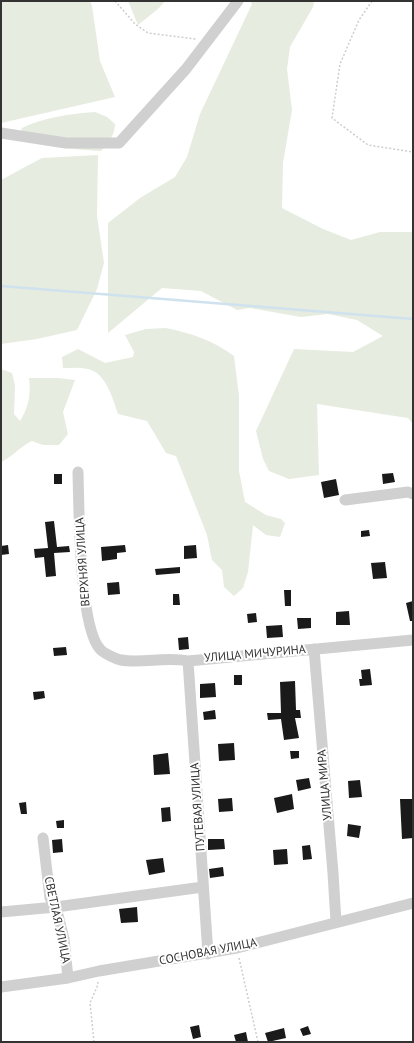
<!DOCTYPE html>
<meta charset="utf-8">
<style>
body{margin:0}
#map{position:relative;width:414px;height:1043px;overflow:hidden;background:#fff;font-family:"PT Sans",sans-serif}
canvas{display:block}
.frame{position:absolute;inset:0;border:2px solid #333;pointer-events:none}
</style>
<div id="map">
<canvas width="414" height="1043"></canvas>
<div class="frame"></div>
</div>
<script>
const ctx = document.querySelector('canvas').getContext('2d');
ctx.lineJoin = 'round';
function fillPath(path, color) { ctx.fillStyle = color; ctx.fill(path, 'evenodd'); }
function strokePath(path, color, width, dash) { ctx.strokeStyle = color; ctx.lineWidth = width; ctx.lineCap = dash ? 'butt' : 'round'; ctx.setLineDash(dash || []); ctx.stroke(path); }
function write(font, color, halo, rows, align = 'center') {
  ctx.font = font + ' "PT Sans",sans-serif'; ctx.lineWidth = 4; ctx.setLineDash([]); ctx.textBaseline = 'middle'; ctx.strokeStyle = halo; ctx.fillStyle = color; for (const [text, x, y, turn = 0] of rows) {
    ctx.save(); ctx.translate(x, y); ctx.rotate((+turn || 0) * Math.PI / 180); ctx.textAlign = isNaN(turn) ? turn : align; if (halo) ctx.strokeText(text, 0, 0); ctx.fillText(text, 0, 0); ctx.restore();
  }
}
fillPath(new Path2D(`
 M1,1H90L92,6L100,61L115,97L1,123Z
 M128,1H165L159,8L138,25Z
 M250,1H314L313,7L290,47L287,69L292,110L283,163L282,208L323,229L351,240L380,232H413V424L408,418L317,404L319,475L289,479L269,471L263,459L256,431L294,349L353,352L383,336L357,320L328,314L301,317L250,308L237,310L201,291L162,288L108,333V223L140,198L175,177L187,157L200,114L252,4Z
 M95,112L107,117L115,124C115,135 108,143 101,151C84,150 31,146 19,138L22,128C44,117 70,114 95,112Z
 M98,155L97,216L104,263L97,289L77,330L37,339L1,344V180L42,158Z
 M166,328C191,333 214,341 234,356L239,396V471L245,502L266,515L281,519L285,523L280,537L266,535L253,525L248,572L243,588L234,596L224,587L222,570L212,560L207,535L176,456L166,453L147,421L118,414C113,399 106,373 88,369C80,367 71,368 63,368L62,357L78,349L105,363L133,357L134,352L125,335L146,329Z
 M1,369L12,373L15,385L14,414L20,421C29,407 31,393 29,378H58L75,380L63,412L68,434L59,445H43L32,441C20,446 13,457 1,462Z`), '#e6ecdf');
strokePath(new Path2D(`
 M1,286L413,319`), '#cfe2ee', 2.5);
fillPath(new Path2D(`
 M393,473L395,482L383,484L382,474Z
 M54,474H62V484H54Z
 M336,479L339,495L324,498L321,482Z
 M54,521L57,547L69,546L70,552L54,553L56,576L46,577L44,557L35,558L34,549L48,548L45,522Z
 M369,530L370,536L361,537V531Z
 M8,545L9,554L1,555V546Z
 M125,545L126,552L117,553V559L102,561L101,547Z
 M196,545L197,558L184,559V546Z
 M385,562L387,578L373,579L371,563Z
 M180,567V573L156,575L155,569Z
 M119,582L120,594L108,595L107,583Z
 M284,590H291V606H285Z
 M173,594H179L180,605H173Z
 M413,601V621H410L406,603Z
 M349,611L350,625H336V612Z
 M256,613L257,622L248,623L247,614Z
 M297,618H311V628L298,629Z
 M282,625L283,637L267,638L266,626Z
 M188,637L189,649L179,650L178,638Z
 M66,647L67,655L54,656L53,648Z
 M370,669L372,685L360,686L359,679H362L361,670Z
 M234,675H242V685H234Z
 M295,681L296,710H300L301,718H295L299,738L284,740L281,719L268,720L267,713H281L280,682Z
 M215,683L216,697L200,698V684Z
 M44,691L45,698L34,700L33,692Z
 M215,710L216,719L204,720L203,712Z
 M234,743L235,760L219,761L218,744Z
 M290,751H299V758L291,759Z
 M168,753L170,774L154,775L153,755Z
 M309,778L311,788L298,791L296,780Z
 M360,780L362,797L349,798L348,781Z
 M292,794L294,809L277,813L274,798Z
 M232,798L233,811L219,812L218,799Z
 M400,799H413V838L402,839Z
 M26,802L27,814H21L19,803Z
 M170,807L171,821L162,822L161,808Z
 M64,820V828H57L56,821Z
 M348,824L361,826L359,838L347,836Z
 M62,839L63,852L53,853L52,840Z
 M208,839H224L225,849L208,850Z
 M310,845L312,859L303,860L302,846Z
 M287,849L288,864L274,865L273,850Z
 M163,858L165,872L149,875L146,860Z
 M223,867L224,876L210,878L209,869Z
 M137,907L138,922L121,923L119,909Z
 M199,1025L201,1037L193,1039L190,1027Z
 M308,1026L311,1034L303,1036L300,1029Z
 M284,1028L286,1038L268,1042L265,1033Z
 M246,1032L248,1042H236L234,1035Z`), '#1a1a1a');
strokePath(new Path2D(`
 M115,1L135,24L148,33L196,39
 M372,1L359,20L340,64L332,118L368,145L413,152
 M239,958L258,1042
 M94,1042L90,1003L97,987L98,982`), '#cdcdcd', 1.5, [2, 2]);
strokePath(new Path2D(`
 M1,133L66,143H119L186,69L238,1
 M78,472C79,507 79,626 100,649C103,653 116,659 121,660C142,664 166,656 188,661L413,640
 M345,500L408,492L413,494
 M314,649L333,873L336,922
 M188,661L208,954
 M43,838L50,898L56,907L64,939L68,978
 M1,912L56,907L203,887
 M1,987L68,978L99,971L237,948L413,903`), '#d0d0d0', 11);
write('12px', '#333', '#fff', [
 ["ВЕРХНЯЯ УЛИЦА",83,562,-94],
 ["УЛИЦА МИЧУРИНА",255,654,-5],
 ["УЛИЦА МИРА",325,785,-95],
 ["ПУТЕВАЯ УЛИЦА",198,807,-94],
 ["СВЕТЛАЯ УЛИЦА",57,920,78],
 ["СОСНОВАЯ УЛИЦА",208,952,-11]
]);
</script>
